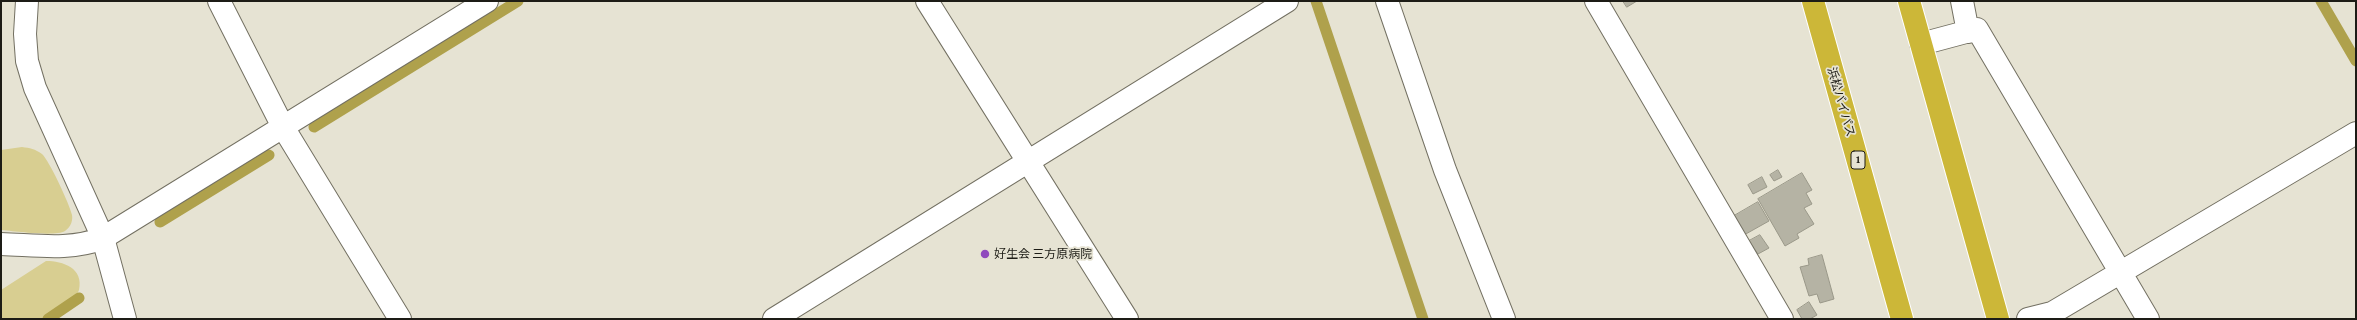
<!DOCTYPE html>
<meta charset="utf-8">
<style>
body{margin:0}
#map{position:relative;width:2357px;height:320px;overflow:hidden;background:#e6e3d3;font-family:"Crimson Pro",serif}
canvas{display:block}
.frame{position:absolute;inset:0;border:2px solid #1d1c16;pointer-events:none}
</style>
<div id="map">
<canvas width="2357" height="320"></canvas>
<div class="frame"></div>
</div>
<script>
const ctx = document.querySelector('canvas').getContext('2d');
ctx.lineJoin = 'round';
function fillPath(path, color) { ctx.fillStyle = color; ctx.fill(path, 'evenodd'); }
function strokePath(path, color, width, dash) { ctx.strokeStyle = color; ctx.lineWidth = width; ctx.lineCap = dash ? 'butt' : 'round'; ctx.setLineDash(dash || []); ctx.stroke(path); }
function write(font, color, halo, rows, align = 'center') {
  ctx.font = font + ' "Crimson Pro","Noto Sans JP",serif'; ctx.lineWidth = 3.5; ctx.setLineDash([]); ctx.textBaseline = 'middle'; ctx.strokeStyle = halo; ctx.fillStyle = color; for (const [text, x, y, turn = 0] of rows) {
    ctx.save(); ctx.translate(x, y); ctx.rotate((+turn || 0) * Math.PI / 180); ctx.textAlign = isNaN(turn) ? turn : align; if (halo) ctx.strokeText(text, 0, 0); ctx.fillText(text, 0, 0); ctx.restore();
  }
}
fillPath(new Path2D(`
 M22,147C30,148 35,149 42,154C49,160 70,205 72,215C73,220 71,227 65,231C55,237 14,231 1,230V150Z
 M46,261C63,261 84,268 79,290C77,297 52,316 44,319C35,320 11,319 1,319V290Z`), '#d8ce91');
strokePath(new Path2D(`
 M1316,1L1423,319
 M2321,1L2356,61
 M314,127L518,1
 M160,222L269,155
 M48,319L79,298`), '#afa14c', 11);
const building = new Path2D(`
 M1623,1H1637L1627,7Z
 M1778,170L1782,177L1774,181L1770,175Z
 M1802,173L1812,190L1806,193L1812,204L1804,208L1814,224L1797,234L1799,238L1785,246L1758,199Z
 M1762,177L1767,187L1753,194L1748,185Z
 M1758,202L1769,221L1744,235L1734,216Z
 M1760,235L1769,248L1758,254L1749,241Z
 M1822,255L1834,299L1820,303L1817,294L1809,296L1800,267L1809,265L1808,259Z
 M1809,302L1817,315L1810,319H1802L1797,310Z`);
fillPath(building, '#b5b3a4');
strokePath(building, '#9a9889', 1);
const street = new Path2D(`
 M27,1L25,34L27,61L35,88L103,238
 M219,1L283,127L400,319
 M927,1L1127,319
 M1387,1L1445,170L1504,319
 M1596,1L1782,319
 M1962,1L1968,32
 M1921,44L1977,29L2148,319
 M1,244C36,245 70,251 103,238L487,1
 M774,319L1287,1
 M2028,319L2052,313L2356,133`);
const secondary = new Path2D(`
 M103,238L125,319`);
const highway = new Path2D(`
 M1813,1L1902,319
 M1909,1L1998,319`);
strokePath(street, '#737062', 24);
strokePath(secondary, '#737062', 24);
strokePath(highway, '#fff', 24);
strokePath(street, '#fff', 22);
strokePath(secondary, '#fff', 22);
strokePath(highway, '#ccb738', 22);
for (const [x, y, r, color] of [
 [985,254,5,"#904abd"]
]) { const dot = new Path2D(); dot.arc(x, y, r, 0, 2 * Math.PI); ctx.fillStyle = color; ctx.fill(dot); strokePath(dot, '#e6e3d3', 1.5); }
for (const [x, y, w] of [
 [1858,160,14]
]) { const box = new Path2D(); box.roundRect(x - w / 2, y - 9, w, 18, 3); ctx.fillStyle = '#e6e3d3'; ctx.fill(box); strokePath(box, '#1d1c16', 1); }
write('bold 11px', '#1d1c16', null, [
 ["1",1858,160]
]);
write('12px', '#1d1c16', '#e6e3d3', [
 ["浜松バイパス",1841,102,74]
]);
write('12px', '#1d1c16', '#e6e3d3', [
 ["好生会 三方原病院",994,254]
], 'left');
</script>
